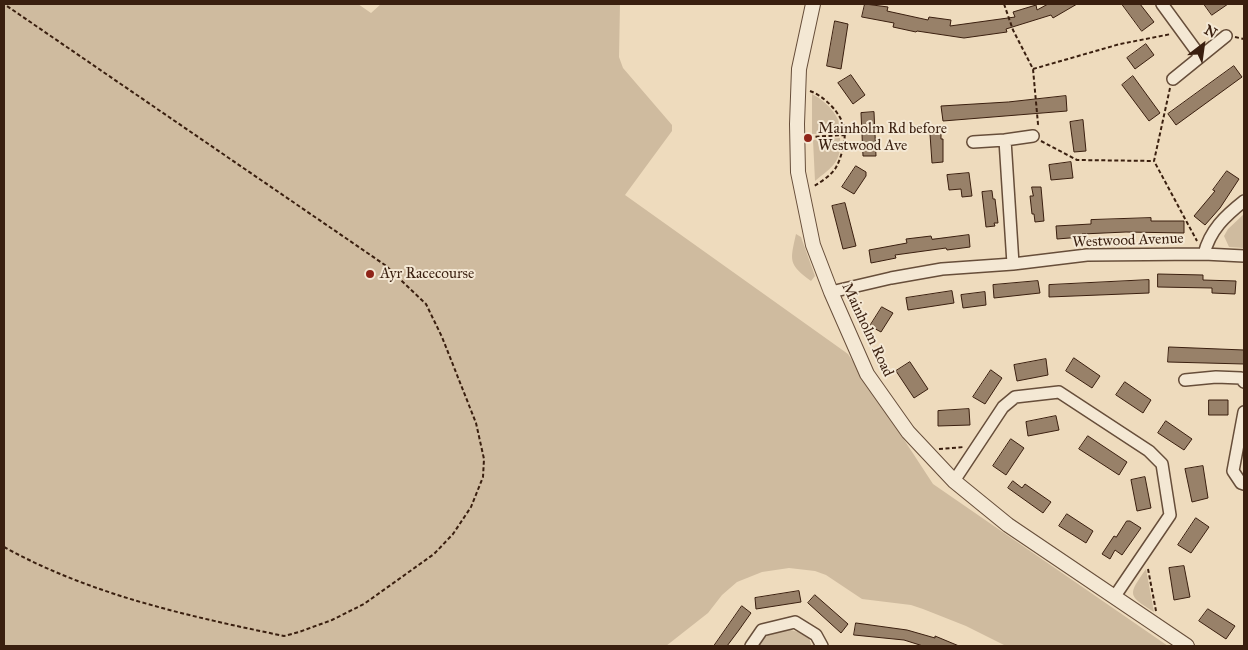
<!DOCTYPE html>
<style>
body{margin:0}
#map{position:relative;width:1248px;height:650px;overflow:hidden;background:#eedbbd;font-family:"IM FELL Great Primer",serif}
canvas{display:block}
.frame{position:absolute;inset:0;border:5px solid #3a1f0f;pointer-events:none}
.north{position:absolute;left:1178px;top:20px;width:50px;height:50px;-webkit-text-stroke:4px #f4e8d4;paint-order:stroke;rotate:30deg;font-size:14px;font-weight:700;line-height:20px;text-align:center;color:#3a1f0f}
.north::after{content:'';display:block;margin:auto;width:18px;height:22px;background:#3a1f0f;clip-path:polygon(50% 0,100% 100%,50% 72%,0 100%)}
</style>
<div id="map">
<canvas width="1248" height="650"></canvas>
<div class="frame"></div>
<div class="north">N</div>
</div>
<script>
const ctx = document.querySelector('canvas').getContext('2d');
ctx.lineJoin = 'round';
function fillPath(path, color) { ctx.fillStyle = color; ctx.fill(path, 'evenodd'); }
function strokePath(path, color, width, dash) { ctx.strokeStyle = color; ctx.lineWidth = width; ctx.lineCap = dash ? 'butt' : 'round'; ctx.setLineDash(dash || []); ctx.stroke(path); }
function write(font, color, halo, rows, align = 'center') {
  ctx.font = font + ' "IM FELL Great Primer",serif'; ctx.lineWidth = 4; ctx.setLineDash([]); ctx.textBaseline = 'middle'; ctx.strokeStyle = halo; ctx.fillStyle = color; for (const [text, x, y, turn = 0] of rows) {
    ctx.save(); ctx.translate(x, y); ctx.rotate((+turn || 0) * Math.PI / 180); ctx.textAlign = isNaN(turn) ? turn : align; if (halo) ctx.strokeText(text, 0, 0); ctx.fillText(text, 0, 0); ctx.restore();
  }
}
fillPath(new Path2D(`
 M4,4H358L371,13L381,4H620L619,57L623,68L672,125V131L625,195L848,354L933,484L1168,646H1006L966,626L923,609L911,605L862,599L826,575L815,571L789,568L762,572L737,582L722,595L708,613L666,646H4Z
 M812,94C826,101 841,116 841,133L812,134Z
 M840,138C842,162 832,167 815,181L813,140Z
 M1244,214V248L1229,247L1224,236L1228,229Z
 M796,234L801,237L815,276L811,281C788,264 790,261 796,234Z
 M1146,569L1154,612C1127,595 1128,595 1146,569Z
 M788,629L801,633L809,637L811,645L759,646C763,634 775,630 788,629Z`), '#cfbb9f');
const building = new Path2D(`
 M865,4L888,7L887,11L928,20L929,17L951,20L950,26L1015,17L1013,12L1036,5L1037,10L1048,4H1077L1053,18L1051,15L1006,29L1007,32L964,38L917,31L916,32L893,27L894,23L862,17Z
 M1122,4H1140L1154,22L1142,31Z
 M1204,4H1228L1212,15Z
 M835,21L848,24L841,69L827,66Z
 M1146,44L1154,55L1135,69L1127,58Z
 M1234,66L1242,77L1176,125L1168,114Z
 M851,75L865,95L853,104L838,83Z
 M1133,76L1160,113L1149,121L1122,85Z
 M1066,96L1067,111L943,121L941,106L1008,102Z
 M874,112L876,156H863L861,113Z
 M1083,120L1086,151L1074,152L1070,122Z
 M941,133V139H943V162L932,163L930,134Z
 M1071,162L1073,178L1051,180L1049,165Z
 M856,166L866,172V176L854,194L842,187Z
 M1227,171L1239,179L1220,208L1205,225L1194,216L1215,191L1213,190Z
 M969,173L972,196L962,197L961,189L949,190L947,175Z
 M1032,187H1041L1044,221L1035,222L1034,214H1032L1030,196H1033Z
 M992,191L993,199H995L998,223H994L995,226L986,227L982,192Z
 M845,203L856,246L843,249L832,206Z
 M1151,218V221H1184V233L1126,232L1082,234V237L1057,239L1056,226L1091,224V220Z
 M969,235L970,247L947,250L946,248L895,255L896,258L871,263L869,250L907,243L906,239L931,236L932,239Z
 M1158,274L1203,275V280L1236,281L1235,294L1212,293V288L1158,287Z
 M1149,280V293L1049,297V285Z
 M1038,281L1040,293L994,298L993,285Z
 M952,291L954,303L908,310L906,298Z
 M985,292L986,305L963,308L961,295Z
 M882,307L893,313L881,332L870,326Z
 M1169,347L1244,350V364L1168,362Z
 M1074,358L1100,376L1092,388L1066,371Z
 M1046,359L1048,375L1017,381L1014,365Z
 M910,362L928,389L914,398L896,371Z
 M991,370L1002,378L985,404L973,397Z
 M1125,382L1151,400L1143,413L1116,395Z
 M1209,400H1228V415H1209Z
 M969,409L970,425L938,426V411Z
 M1056,416L1059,430L1028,436L1026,422Z
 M1166,421L1192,439L1184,450L1158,433Z
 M1088,436L1127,462L1119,475L1079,449Z
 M1011,439L1024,448L1006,475L993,466Z
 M1203,466L1208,498L1192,502L1185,469Z
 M1145,477L1151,508L1137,511L1131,480Z
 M1013,481L1022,488L1025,484L1051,502L1043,513L1008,488Z
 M1067,514L1093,531L1086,543L1059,526Z
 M1196,518L1209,527L1191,553L1178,545Z
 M1127,521H1130L1141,528L1122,555L1115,550L1110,559L1102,554L1114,536L1116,537Z
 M1184,566L1190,597L1174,600L1169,568Z
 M799,591L801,602L756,609L755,598Z
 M815,595L848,624L841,633L808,603Z
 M742,606L751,613L739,630L727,646H714Z
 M1208,609L1235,626L1226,639L1199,621Z
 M856,623L907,630L935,638V636L959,646H923L904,640L854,635Z`);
fillPath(building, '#988169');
strokePath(building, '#3a1f0f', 1);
const minor = new Path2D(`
 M1162,4L1200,56
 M1173,79L1226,36
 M973,142L1005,140
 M1204,254C1210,230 1225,216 1244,201
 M1013,264L1005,140L1033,136
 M831,292L891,278L942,269L1013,264L1087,255L1204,254L1244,256
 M1185,380L1216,377L1241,378L1244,382
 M1244,412L1233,471L1241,483L1244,484
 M954,481L1003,407L1015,397L1059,392L1149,451L1162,464L1170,515L1115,596
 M751,646L762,630L795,622L816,635L822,646`);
const tertiary = new Path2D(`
 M813,4L799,69L797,124L798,172L813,245L831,292L867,374L908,432L954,481L1008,525L1187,646`);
strokePath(minor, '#674e3a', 14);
strokePath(tertiary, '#674e3a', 16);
strokePath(new Path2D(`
 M1004,4L1013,30L1033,69L1038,124L1037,127
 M1235,37L1244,39
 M1033,69L1120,44L1171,34
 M1170,88L1154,161L1197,241
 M810,91C824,96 840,112 844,127C847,137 841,160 835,169C830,176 821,182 814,186
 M809,137L844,135
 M1041,141L1077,160L1154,161
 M939,449L964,447
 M4,547C91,595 188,616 284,636L299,632L332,620L364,604L434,554L453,534L471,507L483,477L484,459L476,423L442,337L426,304L385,265L4,4
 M1148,569L1156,611`), '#3a1f0f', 2, [4, 2.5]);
strokePath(minor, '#f4e8d4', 11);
strokePath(tertiary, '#f4e8d4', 14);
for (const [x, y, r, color] of [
 [808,138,5,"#8f2418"],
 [370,274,5,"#8f2418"]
]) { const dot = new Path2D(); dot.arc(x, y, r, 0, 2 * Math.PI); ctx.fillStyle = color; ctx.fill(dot); strokePath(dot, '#f4e8d4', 2); }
write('15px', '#3a1f0f', '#f4e8d4', [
 ["Mainholm Rd before",818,129],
 ["Westwood Ave",818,146],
 ["Ayr Racecourse",380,274]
], 'left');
write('15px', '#3a1f0f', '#f4e8d4', [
 ["Westwood Avenue",1128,241,-2],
 ["Mainholm Road",867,330,65]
]);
</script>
